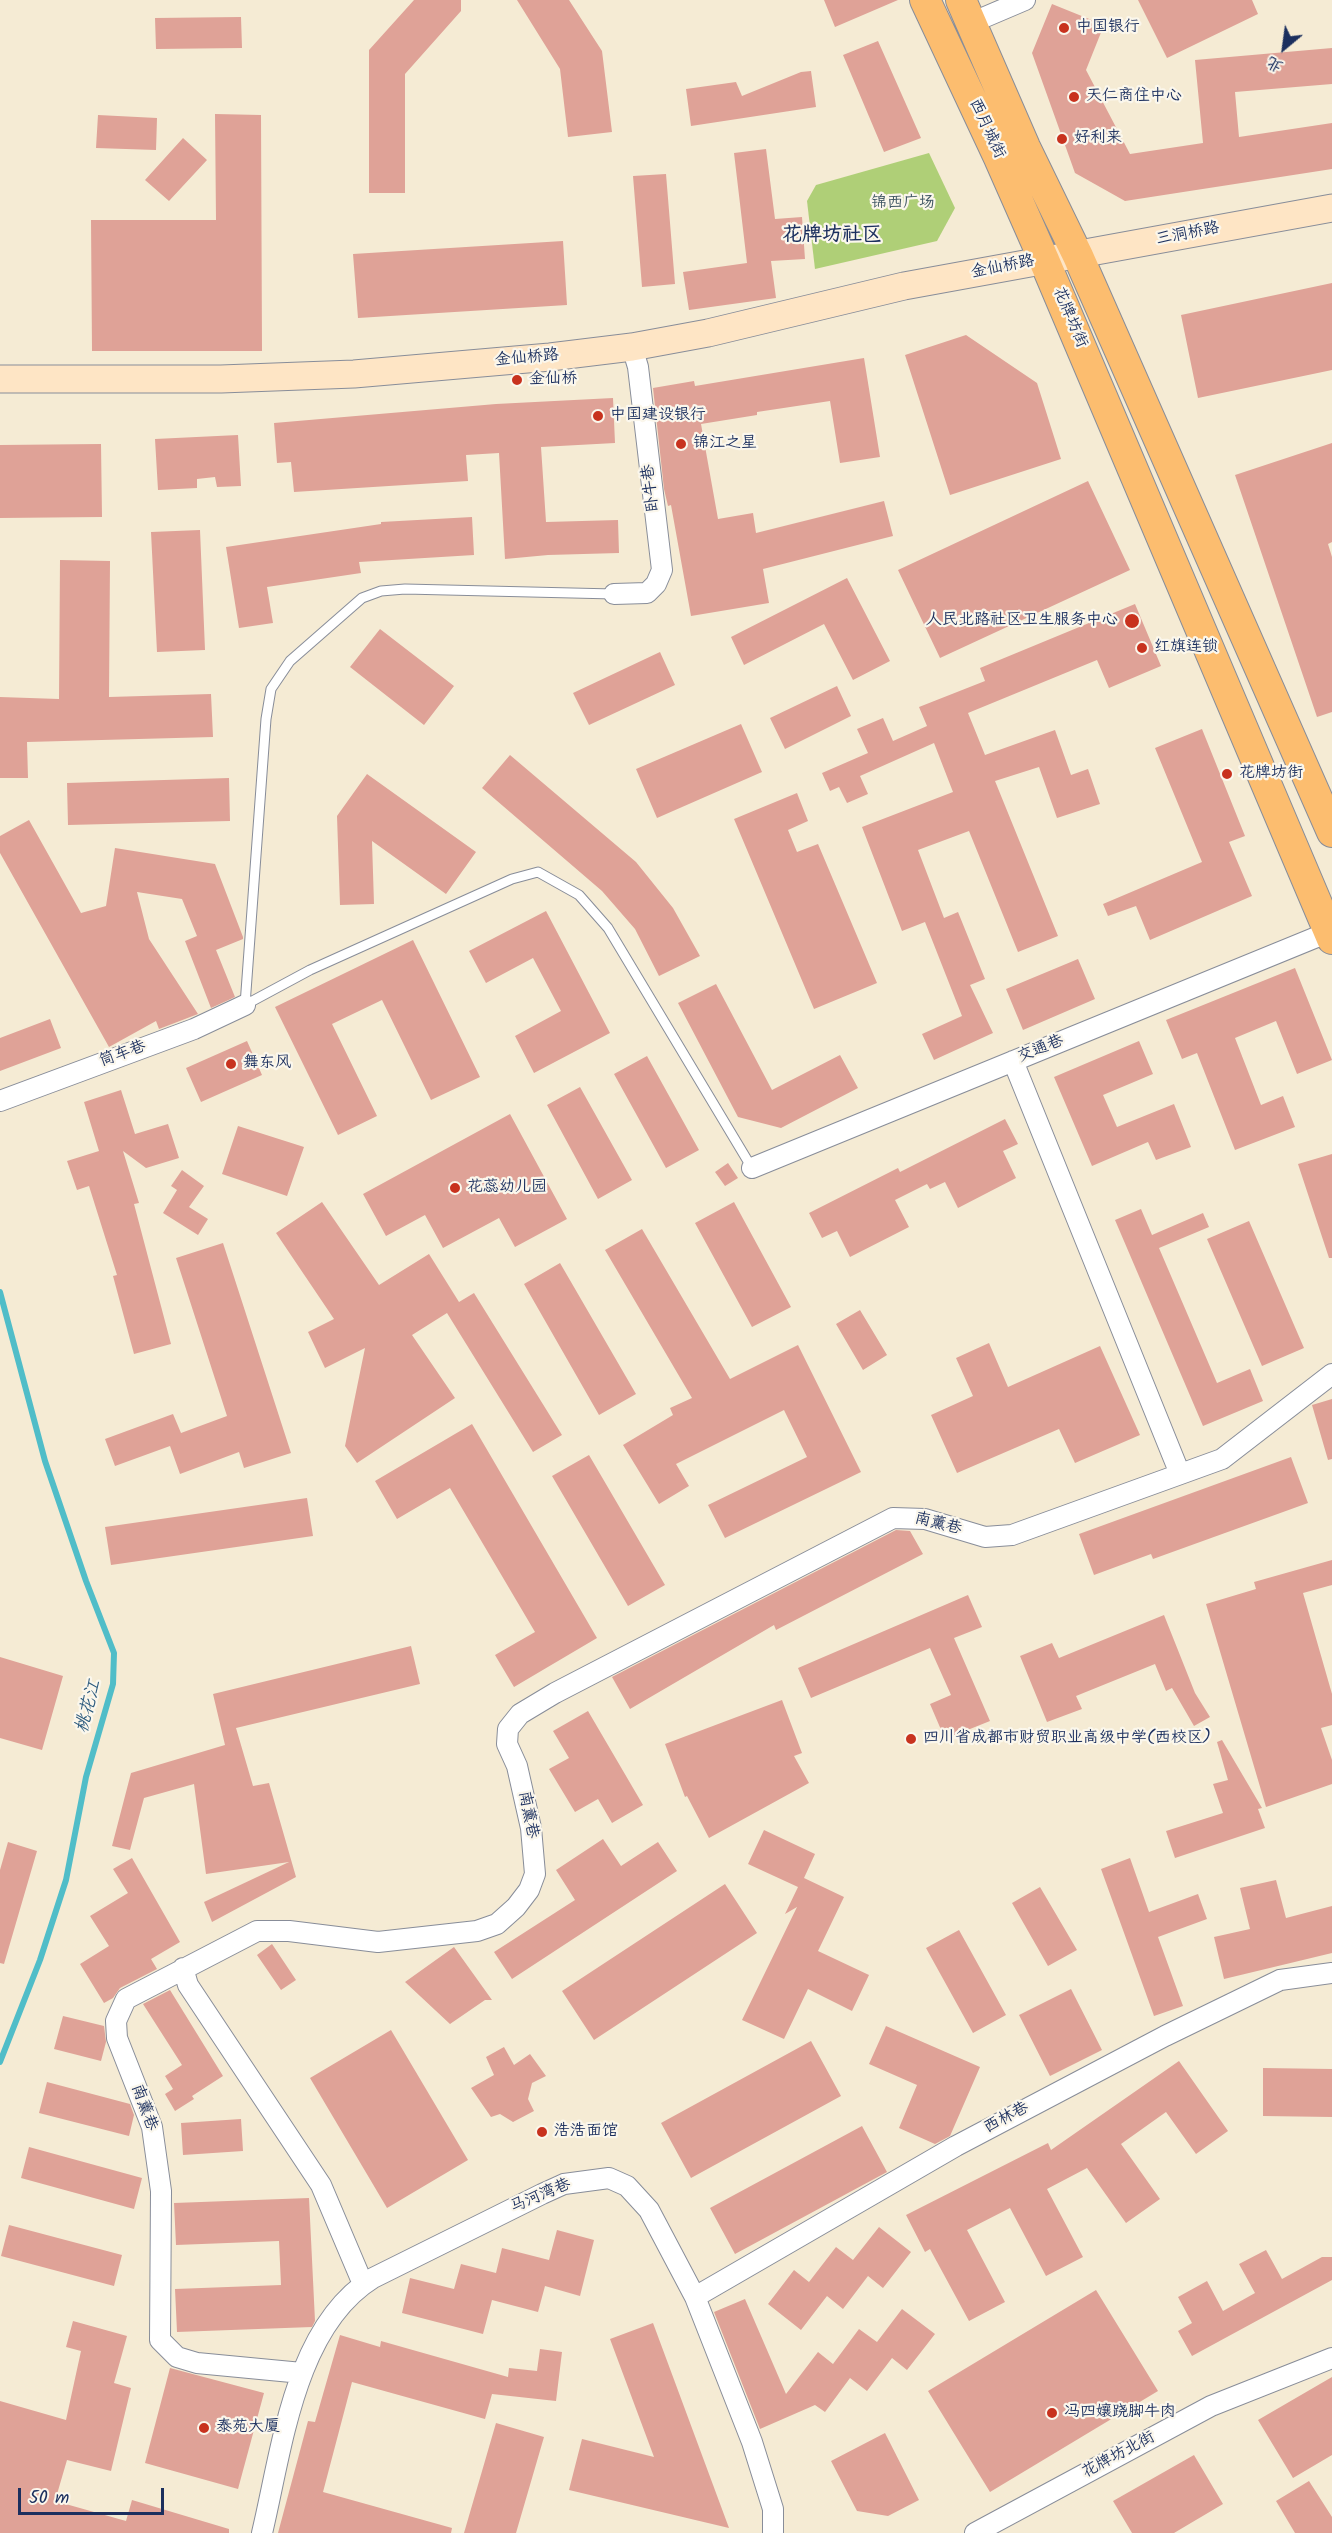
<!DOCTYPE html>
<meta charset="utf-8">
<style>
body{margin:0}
#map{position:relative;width:1332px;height:2533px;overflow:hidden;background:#f5ebd4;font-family:Kalam,"LXGW WenKai TC",sans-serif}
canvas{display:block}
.north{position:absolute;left:1254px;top:18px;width:60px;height:60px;-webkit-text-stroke:4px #fbf7ec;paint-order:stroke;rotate:209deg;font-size:16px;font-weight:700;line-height:24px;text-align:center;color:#1b2f5e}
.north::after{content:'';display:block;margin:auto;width:21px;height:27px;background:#1b2f5e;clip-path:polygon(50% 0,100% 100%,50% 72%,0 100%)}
.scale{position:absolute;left:18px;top:2488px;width:146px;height:27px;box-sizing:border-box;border:3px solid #1b2f5e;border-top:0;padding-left:8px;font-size:18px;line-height:21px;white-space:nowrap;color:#1b2f5e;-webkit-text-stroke:4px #fbf7ec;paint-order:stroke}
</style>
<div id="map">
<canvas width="1332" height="2533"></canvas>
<div class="north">北</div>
<div class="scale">50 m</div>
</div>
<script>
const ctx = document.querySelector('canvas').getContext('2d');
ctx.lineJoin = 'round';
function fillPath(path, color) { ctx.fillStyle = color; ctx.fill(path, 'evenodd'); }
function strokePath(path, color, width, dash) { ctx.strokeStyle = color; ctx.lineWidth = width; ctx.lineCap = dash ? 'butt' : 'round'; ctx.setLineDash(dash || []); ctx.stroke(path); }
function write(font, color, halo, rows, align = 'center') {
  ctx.font = font + ' Kalam,"LXGW WenKai TC",sans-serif'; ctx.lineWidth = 4.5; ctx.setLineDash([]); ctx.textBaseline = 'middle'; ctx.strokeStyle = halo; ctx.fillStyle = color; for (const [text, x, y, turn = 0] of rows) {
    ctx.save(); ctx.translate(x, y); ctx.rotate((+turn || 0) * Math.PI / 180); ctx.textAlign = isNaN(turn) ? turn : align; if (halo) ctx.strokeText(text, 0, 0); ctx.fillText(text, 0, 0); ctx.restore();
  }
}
fillPath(new Path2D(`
 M929,153L955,208L937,241L815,269L807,201L816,185Z`), '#afcf77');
strokePath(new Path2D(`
 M0,1292L45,1461L86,1581L114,1653L113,1684L86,1777L66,1880L40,1960L0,2062`), '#50bdc8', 6);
fillPath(new Path2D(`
 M414,0H461V11L405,74V193H369V50Z
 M517,0H569L602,51L612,132L568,137L560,69Z
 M824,0H898L835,27Z
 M1138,0H1252L1258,14L1167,58Z
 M1052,4L1104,25L1086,70L1130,154L1203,143L1195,60L1332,48V84L1235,92L1239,137L1332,123V169L1125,201L1075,173L1032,53Z
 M241,17L242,48L156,49L155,18Z
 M878,41L921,138L884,152L843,55Z
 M811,71L816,107L691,126L686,89L736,82L742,96L801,72Z
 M215,114L261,115L262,351H92L91,220H216Z
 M98,115L157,118L156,150L96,148Z
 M183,138L207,160L169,201L145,180Z
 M766,149L775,219L802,217L805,259L771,261L776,298L689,310L683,272L747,263L734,153Z
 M666,174L675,284L642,287L633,176Z
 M563,241L567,305L358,318L353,254Z
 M1332,283V370L1198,398L1181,315Z
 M966,335L1037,383L1061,459L950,495L905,355Z
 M864,358L880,457L840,463L830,401L757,412V415L701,424L718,519L753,513L756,533L884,501L893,536L763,569L769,603L691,616L671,505L668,506L664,489L653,388L694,381L695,386Z
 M613,398L615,443L541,447L546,522L618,520L619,553L548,555L505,559L499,453L466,455L468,481L294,492L291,462L277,463L274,423L496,404Z
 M238,435L241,486L217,487L215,477L197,479V488L158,490L155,439Z
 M1332,443V542L1328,544L1332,557V712L1317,717L1235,475Z
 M101,444L102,517L0,518V445Z
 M1088,481L1130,570L940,658L898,570Z
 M472,517L474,555L359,562L361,573L267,587L273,623L239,628L226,547L381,524V522Z
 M200,530L205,650L157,652L151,532Z
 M60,560L110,561L109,697L211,694L213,737L27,742L28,778H0V697L59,699Z
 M847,578L890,661L853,680L824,624L744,665L731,637Z
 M1135,604L1161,666L1109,688L1097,660L968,713L985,755L1055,730L1071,775L1088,769L1100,804L1057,818L1039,767L995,781L1058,936L1018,952L969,831L918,850L944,918L958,912L985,979L970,985L993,1033L934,1060L922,1034L962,1016L925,922L902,931L862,827L953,792L934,743L860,776L868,794L847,803L839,787L830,791L822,773L868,753L857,729L883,718L893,741L927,726L919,707L985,681L980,668Z
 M380,629L454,686L424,725L350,667Z
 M660,652L675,685L589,725L573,693Z
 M837,686L851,716L785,749L770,718Z
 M741,724L762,772L657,818L636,769Z
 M1202,729L1245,836L1229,842L1252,896L1150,940L1136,906L1108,916L1103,904L1202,862L1155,748Z
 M510,755L636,862L673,908L700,956L659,976L635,929L602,891L482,788Z
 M367,774L476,852L446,894L372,841L374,904L340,905L337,816Z
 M229,778L230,821L68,825L67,783Z
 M797,793L808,821L788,830L797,852L818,844L877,983L814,1009L734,819Z
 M29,820L81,913L106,906L115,848L215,864L243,937V939L216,950L235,997L211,1008L185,941L197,936L182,899L137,892L149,939L198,1014L159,1029L156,1021L109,1047L0,853V836Z
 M546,911L610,1033L534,1073L515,1036L561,1011L533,958L486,983L469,951Z
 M413,940L480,1077L431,1100L382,1000L332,1024L377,1116L338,1135L275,1007Z
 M1078,959L1095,999L1023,1030L1006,989Z
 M1295,968L1332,1060L1297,1074L1276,1021L1235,1038L1261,1105L1283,1096L1295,1127L1235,1150L1197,1053L1182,1059L1166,1020Z
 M716,984L772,1090L840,1055L858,1088L781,1128L738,1117L678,1003Z
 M50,1019L61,1048L0,1071V1038Z
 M247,1041L262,1075L201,1102L186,1068Z
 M1139,1041L1153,1074L1103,1095L1117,1127L1174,1104L1191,1147L1156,1160L1148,1142L1092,1166L1054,1077Z
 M647,1056L699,1150L666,1168L614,1074Z
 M580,1087L632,1180L598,1199L547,1105Z
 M121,1090L135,1134L168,1124L179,1158L146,1168L123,1151L139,1203L134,1204L171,1344L134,1354L113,1276L117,1275L89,1186L77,1190L67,1161L99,1151L84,1102Z
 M510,1114L567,1219L515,1247L499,1218L443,1248L425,1215L386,1236L363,1194Z
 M1005,1119L1018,1144L1003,1151L1016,1178L958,1208L945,1182L930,1189L927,1184L895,1200L909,1227L850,1257L837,1231L822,1238L809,1213L898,1168L900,1172Z
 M238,1126L304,1147L287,1196L222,1174Z
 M1332,1154V1258H1329L1298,1164Z
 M728,1163L738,1178L725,1186L715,1172Z
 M182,1170L204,1186L189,1207L208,1219L198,1235L163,1213L177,1190L171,1186Z
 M322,1202L379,1285L429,1254L459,1302L474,1293L562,1435L533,1452L447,1313L412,1335L455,1398L357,1463L345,1446L365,1348L325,1368L308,1332L334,1319L276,1233Z
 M734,1202L791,1307L752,1327L695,1223Z
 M1141,1209L1152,1235L1203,1213L1209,1227L1159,1248L1217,1383L1250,1369L1263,1401L1203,1426L1115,1220Z
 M1249,1221L1304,1348L1262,1366L1207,1239Z
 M642,1229L730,1379L798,1345L861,1472L725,1538L708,1505L807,1457L784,1410L676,1464L689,1486L659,1504L623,1445L673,1415L670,1408L692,1398L605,1250Z
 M223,1243L291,1453L244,1468L239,1452L180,1474L170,1446L115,1466L105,1439L173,1414L181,1433L227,1416L176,1258Z
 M560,1263L636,1394L599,1415L524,1284Z
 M860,1310L887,1355L863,1370L836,1324Z
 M989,1343L1008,1387L1100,1346L1140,1435L1075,1463L1059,1429L957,1473L931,1415L973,1396L956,1358Z
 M1332,1399V1459L1328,1460L1312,1405Z
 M472,1424L597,1638L514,1687L495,1655L535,1632L450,1488L397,1519L375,1481Z
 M589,1455L665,1585L628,1606L552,1476Z
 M1291,1457L1308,1503L1153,1559L1151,1554L1094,1575L1079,1534Z
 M307,1498L313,1536L111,1565L105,1527Z
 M896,1530L910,1531L923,1554L776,1630L774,1625L630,1709L612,1677Z
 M1332,1560V1585L1303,1593L1332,1694V1725L1321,1728L1332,1760V1784L1266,1807L1206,1604L1256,1589L1254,1582Z
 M968,1595L982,1627L954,1638L990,1721L945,1739L930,1704L951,1695L930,1648L811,1698L798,1668Z
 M1164,1615L1195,1693L1210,1717L1194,1726L1172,1688L1166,1691L1155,1664L1076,1696L1082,1709L1047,1722L1020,1656L1052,1643L1059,1658Z
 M411,1646L420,1684L236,1728L253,1786L269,1783L296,1877L212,1922L204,1902L289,1862L206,1874L194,1784L144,1798L130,1850L112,1846L131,1773L225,1745L213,1694Z
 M0,1657L63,1676L42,1750L0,1738Z
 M782,1700L802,1753L794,1756L809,1783L709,1838L687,1796L685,1797L665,1744Z
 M588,1711L643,1805L612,1823L598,1799L575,1812L549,1769L569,1758L553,1731Z
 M1222,1740L1262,1808L1258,1809L1265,1828L1175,1858L1166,1831L1223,1813L1213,1784L1228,1780L1217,1742Z
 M764,1830L815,1854L804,1878L844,1897L818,1951L869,1975L852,2011L808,1989L784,2039L742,2020L797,1907L785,1914L798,1887L748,1864Z
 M603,1839L621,1866L658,1842L677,1871L512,1979L494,1952L575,1900L556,1870Z
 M8,1842L37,1851L4,1964L0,1963V1870Z
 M132,1858L180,1942L151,1959L157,1969L120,1988L113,1998L104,2003L80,1964L109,1946L90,1916L128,1893L113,1869Z
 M1130,1858L1149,1912L1198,1894L1207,1919L1158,1937L1183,2006L1154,2016L1101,1869Z
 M1276,1880L1286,1918L1332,1906V1953L1224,1979L1214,1937L1250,1929L1240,1888Z
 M725,1884L757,1933L594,2040L562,1991Z
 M1040,1887L1077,1950L1048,1966L1012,1903Z
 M959,1930L1006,2015L973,2033L926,1948Z
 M272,1944L296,1980L281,1990L257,1955Z
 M454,1947L492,2000H485L450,2024L405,1982Z
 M1071,1989L1102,2050L1050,2076L1019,2015Z
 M170,1990L223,2076L192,2096L194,2099L175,2111L165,2094L173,2089L165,2076L182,2065L143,2004Z
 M63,2016L104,2026L106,2042L101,2061L54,2049Z
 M886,2026L980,2067L950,2136L935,2144L899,2128L917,2085L869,2064Z
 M391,2030L468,2160L387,2208L310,2078Z
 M811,2041L841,2096L691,2178L661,2123Z
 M504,2047L514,2065L530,2054L546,2076L532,2083L528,2099L534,2111L513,2122L500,2114L491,2117L471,2088L494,2075L486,2057Z
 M1179,2061L1228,2131L1196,2154L1166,2112L1121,2144L1160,2199L1126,2223L1087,2168L1047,2189L1083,2257L1046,2276L1010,2208L967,2230L1005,2302L969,2321L930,2249L925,2252L906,2215L1048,2143L1051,2150Z
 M1263,2068L1332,2069V2117L1263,2116Z
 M47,2082L130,2104L134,2115L129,2136L39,2113Z
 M241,2119L243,2151L183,2155L181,2123Z
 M862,2126L887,2172L735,2254L710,2208Z
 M29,2147L142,2178L134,2209L21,2178Z
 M309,2198L315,2321L312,2327L177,2332L175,2289L281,2285L279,2241L176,2245L174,2203Z
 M9,2225L122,2255L114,2286L1,2256Z
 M879,2227L911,2252L883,2288L868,2276L843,2309L827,2296L801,2330L768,2304L794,2270L809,2282L836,2247L853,2260Z
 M557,2230L594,2240L580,2296L545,2286L538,2312L492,2300L483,2334L402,2313L410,2278L454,2289L461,2264L496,2273L502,2248L549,2260Z
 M1266,2250L1282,2279L1322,2257H1332V2280L1192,2356L1178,2331L1192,2323L1178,2297L1207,2281L1223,2311L1255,2293L1239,2264Z
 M1096,2290L1158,2391L990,2492L928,2391Z
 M745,2299L786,2394L818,2352L833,2364L859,2329L877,2342L902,2309L935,2334L907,2370L892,2358L867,2391L850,2378L825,2412L815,2405L760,2429L714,2312Z
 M73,2321L127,2336L114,2383L131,2388L111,2471L67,2460L55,2501L126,2521L132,2500L229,2529V2533H0V2401L66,2420L81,2351L66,2347Z
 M653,2323L729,2528L569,2490L582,2439L654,2457L610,2339Z
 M340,2335L380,2347L381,2341L508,2377L509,2368L537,2371L540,2349L562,2352L556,2401L492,2394L485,2419L352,2382L323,2492L452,2528L451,2533H278L308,2421L315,2422Z
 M170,2368L264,2393L238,2489L145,2463Z
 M1332,2377V2455L1293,2478L1258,2420Z
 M496,2423L544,2437L516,2533H464Z
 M885,2433L919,2500L888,2516L857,2511L831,2461Z
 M1194,2455L1223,2504L1174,2533H1132L1113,2501Z
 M1309,2481L1332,2517V2533H1295L1276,2501Z`), '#dfa297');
const lane = new Path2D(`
 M245,1005L266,719L271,689L290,661L362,598L381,591L405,589L614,594
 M245,1005L310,970L512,879L538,872L579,895L608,928L752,1168`);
const street = new Path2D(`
 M971,23L1025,0
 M614,594L647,593L656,584L662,570L638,367L632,347
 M1013,1061L1180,1474
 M0,1101L194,1029L245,1005
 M752,1168L1329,932
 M183,1968L188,1985L321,2185L363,2284
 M695,2297L956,2146L1165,2036L1280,1980L1332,1973
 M302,2373L197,2363L177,2357L160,2340L161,2191L152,2127L117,2038L116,2021L126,1999L257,1931H289L378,1942L477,1931L497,1924L516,1907L529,1890L535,1874L531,1828L517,1766L507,1744L508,1729L520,1714L555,1693L893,1518L925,1519L985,1537L1012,1535L1222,1459L1332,1374
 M262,2533C282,2450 294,2327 373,2278L542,2194L564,2184L609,2178L627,2186L649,2210L695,2297L752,2442L773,2509V2533
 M975,2533L1211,2406L1332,2358`);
const secondary = new Path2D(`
 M0,379H221L354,374L550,357L632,347L708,333L904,286L1332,208`);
const primary = new Path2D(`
 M925,0L999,158L1044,260L1332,939
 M961,0L1025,147L1078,256L1332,832`);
strokePath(lane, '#888d99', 11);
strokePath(street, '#888d99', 22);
strokePath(secondary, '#888d99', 29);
strokePath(primary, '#888d99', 32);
strokePath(lane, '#fff', 9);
strokePath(street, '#fff', 20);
strokePath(secondary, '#fee5c5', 27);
strokePath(primary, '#fcbd6f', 30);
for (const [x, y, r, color] of [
 [1064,28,6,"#c8321e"],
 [1074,97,6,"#c8321e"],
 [1062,139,6,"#c8321e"],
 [517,380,6,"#c8321e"],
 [598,416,6,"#c8321e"],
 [681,444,6,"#c8321e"],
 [1132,621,8,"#c8321e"],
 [1142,648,6,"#c8321e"],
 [1227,774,6,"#c8321e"],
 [231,1064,6,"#c8321e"],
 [455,1188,6,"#c8321e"],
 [911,1739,6,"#c8321e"],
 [542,2132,6,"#c8321e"],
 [1052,2413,6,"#c8321e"],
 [204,2428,6,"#c8321e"]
]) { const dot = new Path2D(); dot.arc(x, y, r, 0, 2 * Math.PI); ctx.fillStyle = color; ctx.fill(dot); strokePath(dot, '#fbf7ec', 2); }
write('16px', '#1b2f5e', '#fbf7ec', [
 ["中国银行",1076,28],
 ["天仁商住中心",1086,97],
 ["好利来",1074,139],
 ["金仙桥",529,380],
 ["中国建设银行",610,416],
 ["锦江之星",693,444],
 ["人民北路社区卫生服务中心",1118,621,"right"],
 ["红旗连锁",1154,648],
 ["花牌坊街",1239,774],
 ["舞东风",243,1064],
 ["花蕊幼儿园",467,1188],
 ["四川省成都市财贸职业高级中学(西校区)",923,1739],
 ["浩浩面馆",554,2132],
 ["冯四孃跷脚牛肉",1064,2413],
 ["泰苑大厦",216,2428]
], 'left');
write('16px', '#1b2f5e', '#fbf7ec', [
 ["西月城街",986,129,65],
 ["三洞桥路",1188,235,-11],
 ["金仙桥路",1003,268,-11],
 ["花牌坊街",1069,318,67],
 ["金仙桥路",527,359,-5],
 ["卧牛巷",652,488,-97],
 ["交通巷",1041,1050,-22],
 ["筒车巷",123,1055,-20],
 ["南薰巷",938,1525,14],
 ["南薰巷",527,1815,79],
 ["南薰巷",143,2108,70],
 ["西林巷",1007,2119,-28],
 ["马河湾巷",541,2197,-23],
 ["花牌坊北街",1119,2456,-28]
]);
write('16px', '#405764', '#fbf7ec', [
 ["锦西广场",903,204]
]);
write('italic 18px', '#2b5a7e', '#fbf7ec', [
 ["桃花江",90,1707,-75]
]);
write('bold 20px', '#1b2f5e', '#fbf7ec', [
 ["花牌坊社区",832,237]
]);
</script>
